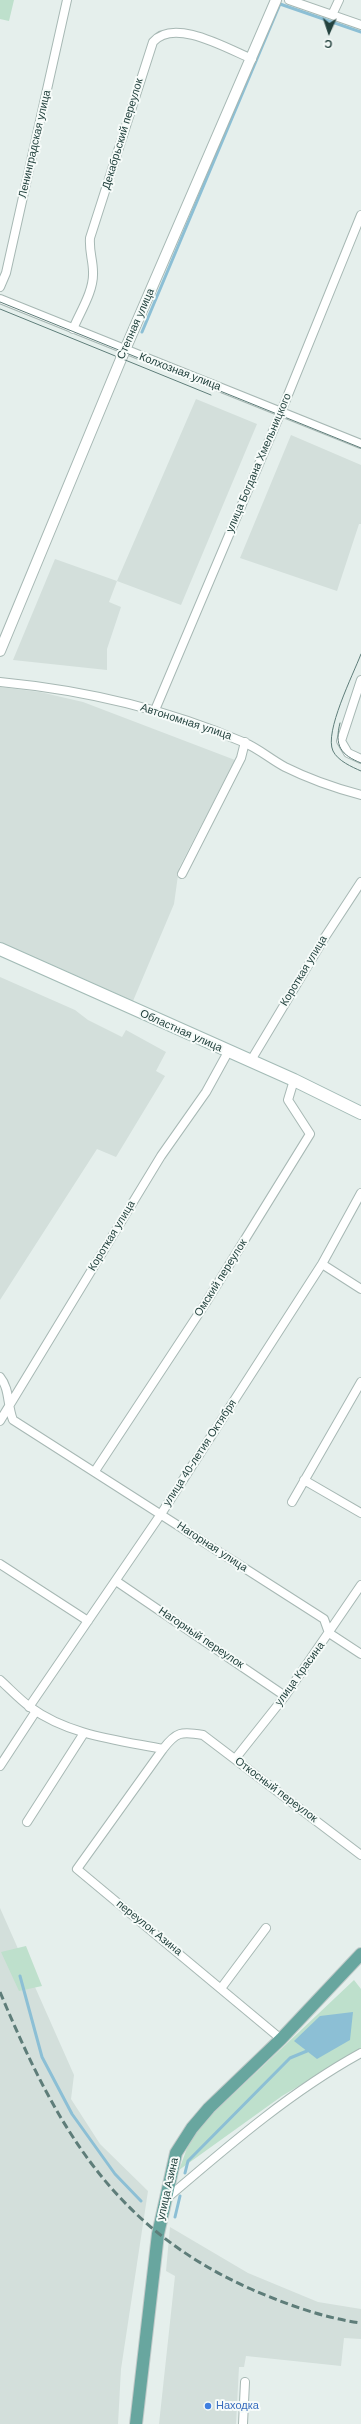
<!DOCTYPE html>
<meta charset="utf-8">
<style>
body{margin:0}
#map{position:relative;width:361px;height:2424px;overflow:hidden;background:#e5efec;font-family:Helvetica,sans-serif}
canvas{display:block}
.north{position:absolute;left:309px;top:12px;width:40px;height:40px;-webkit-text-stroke:3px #f6fbf9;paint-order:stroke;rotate:183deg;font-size:11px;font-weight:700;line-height:16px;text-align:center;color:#23423e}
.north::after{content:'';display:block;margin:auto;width:14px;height:18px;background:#23423e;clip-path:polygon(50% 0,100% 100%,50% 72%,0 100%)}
</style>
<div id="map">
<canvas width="361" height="2424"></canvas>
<div class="north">С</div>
</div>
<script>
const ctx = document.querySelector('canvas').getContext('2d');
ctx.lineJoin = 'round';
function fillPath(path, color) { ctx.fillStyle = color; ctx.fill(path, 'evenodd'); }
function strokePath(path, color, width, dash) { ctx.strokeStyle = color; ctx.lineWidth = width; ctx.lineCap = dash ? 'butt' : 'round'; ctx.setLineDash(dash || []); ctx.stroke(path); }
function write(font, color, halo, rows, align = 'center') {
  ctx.font = font + ' Helvetica,sans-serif'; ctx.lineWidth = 4; ctx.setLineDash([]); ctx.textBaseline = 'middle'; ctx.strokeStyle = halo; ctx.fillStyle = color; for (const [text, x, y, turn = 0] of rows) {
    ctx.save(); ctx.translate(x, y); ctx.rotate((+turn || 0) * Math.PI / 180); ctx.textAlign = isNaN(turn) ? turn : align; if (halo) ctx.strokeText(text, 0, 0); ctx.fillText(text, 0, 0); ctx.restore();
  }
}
fillPath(new Path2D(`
 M196,399L257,424L181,605L117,581L109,602L121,607L107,649V670L13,660L55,559L117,581Z
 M291,435L361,465V524H359L337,591L240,558Z
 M0,687L40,692L83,702L235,760L179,868L174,904L133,1001L0,942Z
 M0,977L75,1010L88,1020L122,1037L126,1030L166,1052L156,1071L165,1076L116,1157L97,1149L0,1300Z
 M0,1908L74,2075L71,2099L100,2144L148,2191L121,2369L118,2424H0Z
 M170,2227L248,2273L318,2302L361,2309V2339L344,2338L341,2366L246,2356L244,2367H239L236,2424H159L175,2276L166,2271Z`), '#d3dfdb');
fillPath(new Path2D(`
 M0,0H14L9,21L0,19Z
 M26,1946L42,1986L19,1991L1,1952Z
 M354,1980L361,1989V2049L282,2096L179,2170L190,2140L207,2119Z`), '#bee0cc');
fillPath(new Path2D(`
 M353,2012L350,2040L317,2059L294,2041L320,2016Z`), '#8cbfd5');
strokePath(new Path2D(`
 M142,332L280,4L361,32
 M20,1976L42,2057L72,2114L115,2174L141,2201
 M185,2173L188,2161L290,2058L307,2051
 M175,2217L180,2196`), '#8cbfd5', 3);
const minor = new Path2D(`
 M289,0L361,25
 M332,15L339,0
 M0,287L6,273L67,0
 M0,299L361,444
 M73,329C80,312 94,291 93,272C93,260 89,252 90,238L153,42C174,17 228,49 252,59
 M361,680L341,741L348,753L361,759
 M0,682C83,690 166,709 243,742C258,748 270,759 285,767C309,779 335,788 361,795
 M155,710L281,412L361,215
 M182,874L241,758L245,742
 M250,1062L325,937L361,882
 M322,1264L361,1289
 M0,1377C10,1389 7,1405 13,1420L324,1619L329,1633L361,1654
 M0,1421L161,1156L206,1092L228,1052
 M95,1471L205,1304L310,1134L288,1100L294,1080
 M304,1480L361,1513
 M292,1502L361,1382
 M0,1564L88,1621
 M116,1581L285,1696
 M0,1680C10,1689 19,1699 30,1707C68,1735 117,1740 163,1749
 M29,1707L161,1514L322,1264L361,1193
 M235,1759L285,1696L361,1585
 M0,1766L36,1711
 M27,1822L84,1733
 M222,1987L266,1928
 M281,2039L77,1869L163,1749C176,1732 181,1731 203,1735L361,1855
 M166,2199C228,2146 290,2092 361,2053
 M243,2424L245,2382`);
const tertiary = new Path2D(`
 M0,651L121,359L276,0`);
const secondary = new Path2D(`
 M0,949L294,1080L361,1113`);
const primary = new Path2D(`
 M136,2424L158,2234L176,2153L192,2128L209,2108L281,2039L361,1954`);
strokePath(minor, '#a7b8b4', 10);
strokePath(tertiary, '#a7b8b4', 12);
strokePath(secondary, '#a3bbb6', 14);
strokePath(primary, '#c1cac9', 14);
strokePath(minor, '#fff', 8);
strokePath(tertiary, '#fff', 10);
strokePath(secondary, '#fff', 12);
strokePath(primary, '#68a69f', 12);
strokePath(new Path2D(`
 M0,302L361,448
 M0,309L211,395
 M361,654C353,675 324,732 333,751C338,761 352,767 361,771
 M340,723C334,746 341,755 361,763`), '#5e7d79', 1);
strokePath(new Path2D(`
 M0,1992C56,2126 113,2228 251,2289C285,2304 324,2318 361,2323`), '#5e7d79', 3, [8, 4]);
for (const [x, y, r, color] of [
 [208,2406,4,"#3f7fe0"]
]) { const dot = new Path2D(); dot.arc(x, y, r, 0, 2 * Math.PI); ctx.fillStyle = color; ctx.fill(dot); strokePath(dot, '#f6fbf9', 1.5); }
write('11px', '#23423e', '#f6fbf9', [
 ["Декабрьский переулок",123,134,-73],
 ["Ленинградская улица",35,144,-77],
 ["Степная улица",136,324,-66],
 ["Колхозная улица",180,372,21],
 ["улица Богдана Хмельницкого",259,463,-67],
 ["Автономная улица",186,722,18],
 ["Короткая улица",304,971,-59],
 ["Областная улица",181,1031,24],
 ["Короткая улица",112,1236,-59],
 ["Омский переулок",221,1278,-58],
 ["улица 40-летия Октября",200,1453,-57],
 ["Нагорная улица",212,1547,33],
 ["Нагорный переулок",201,1638,34],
 ["улица Красина",300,1674,-54],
 ["Откосный переулок",276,1790,37],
 ["переулок Азина",149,1928,39],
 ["улица Азина",168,2189,-77]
]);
write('11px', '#366cbe', '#f6fbf9', [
 ["Находка",216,2406]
], 'left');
</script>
